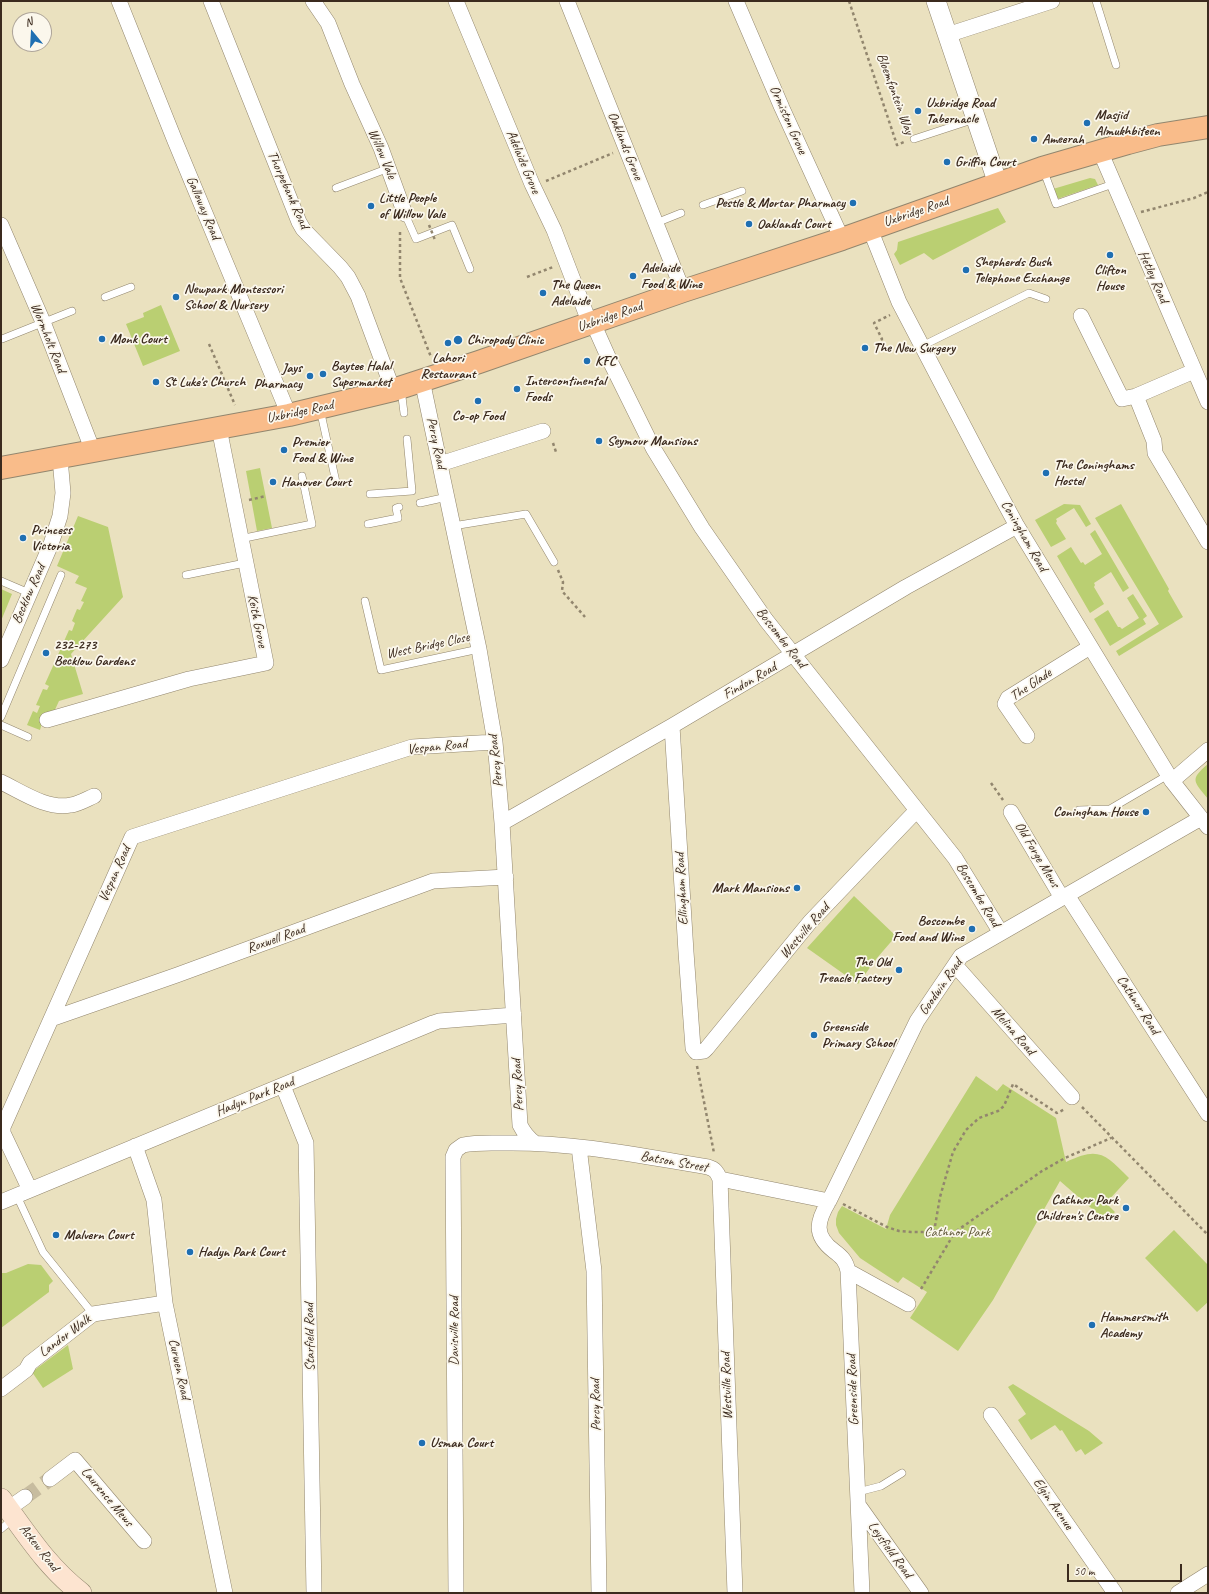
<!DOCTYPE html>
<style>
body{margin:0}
#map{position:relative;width:1209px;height:1594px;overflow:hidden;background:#eae1bf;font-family:Caveat,sans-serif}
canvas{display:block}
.frame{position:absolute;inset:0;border:2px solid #3b2a1e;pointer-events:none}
.north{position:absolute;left:12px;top:12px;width:40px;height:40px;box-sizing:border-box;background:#fbf7ec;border:1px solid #aea59a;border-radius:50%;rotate:342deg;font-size:11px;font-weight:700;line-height:16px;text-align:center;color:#3b2a1e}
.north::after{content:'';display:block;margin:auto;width:14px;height:18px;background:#1f6fb2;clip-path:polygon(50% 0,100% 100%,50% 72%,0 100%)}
.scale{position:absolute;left:1067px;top:1564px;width:115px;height:18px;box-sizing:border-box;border:2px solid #3b2a1e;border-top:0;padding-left:5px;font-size:12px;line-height:14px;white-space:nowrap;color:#3b2a1e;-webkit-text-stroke:3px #fbf7ec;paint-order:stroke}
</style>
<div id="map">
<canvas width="1209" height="1594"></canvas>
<div class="frame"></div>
<div class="north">N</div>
<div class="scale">50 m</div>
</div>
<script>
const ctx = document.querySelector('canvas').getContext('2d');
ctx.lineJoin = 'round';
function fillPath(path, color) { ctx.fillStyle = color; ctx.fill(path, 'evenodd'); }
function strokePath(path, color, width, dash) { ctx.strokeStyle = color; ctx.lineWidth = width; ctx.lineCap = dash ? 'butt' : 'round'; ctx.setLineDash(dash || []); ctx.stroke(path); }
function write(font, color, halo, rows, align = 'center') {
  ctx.font = font + ' Caveat,sans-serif'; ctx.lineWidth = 3.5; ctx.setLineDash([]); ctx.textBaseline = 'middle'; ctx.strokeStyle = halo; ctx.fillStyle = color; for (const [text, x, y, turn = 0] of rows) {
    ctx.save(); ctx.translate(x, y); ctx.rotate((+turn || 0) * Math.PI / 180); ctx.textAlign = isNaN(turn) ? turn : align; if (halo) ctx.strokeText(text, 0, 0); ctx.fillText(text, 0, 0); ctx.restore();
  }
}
fillPath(new Path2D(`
 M1090,178L1095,179L1098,185L1057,199L1053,189Z
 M998,208L1006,222L933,260L924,253L900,265L894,254L897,250L898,242Z
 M161,305L180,351L143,366L126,324L144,317L143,313Z
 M260,468L272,528L257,531L246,471Z
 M1064,504L1080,505L1091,524L1086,527L1074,508L1056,519L1057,521L1056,523L1066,539L1051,547L1035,520Z
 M1121,504L1169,589L1168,591L1183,617L1119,656L1116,651L1159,624L1095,518Z
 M78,516L108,527L123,597L71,654L83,694L59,701L53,714L45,712L40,730L27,725L33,711L37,713L40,706L36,705L43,689L47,690L49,686L45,684L69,630L72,631L75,623L72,621L77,609L80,610L84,602L81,601L87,588L75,583L79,576L57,566Z
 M1095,530L1129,588L1123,592L1111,572L1094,583L1095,585L1094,587L1104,604L1090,613L1057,556L1071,547L1081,563L1083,562L1085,565L1102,554L1090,534Z
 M1,589L12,594L1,621Z
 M1133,594L1147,616L1143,619L1146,624L1110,646L1094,619L1108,610L1118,627H1120L1122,629L1139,618L1127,598Z
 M1208,764V799C1194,781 1189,780 1208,764Z
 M854,896L896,936L877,958L858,984L807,948Z
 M976,1076L997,1091L1003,1084L1056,1118L1066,1162C1099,1146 1105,1154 1129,1178L1106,1203L1115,1212L1106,1221L1060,1181L993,1300L958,1351L910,1318L927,1292L903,1277L898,1283L860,1258L839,1233L836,1225V1219L838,1212L842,1206L886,1229L890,1215Z
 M1174,1230L1208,1265V1302L1197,1312L1145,1258Z
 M28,1264L41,1265L53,1281L49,1285V1292L1,1328V1273H6Z
 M68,1345L73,1369L43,1388L32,1372Z
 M1013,1384L1089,1431L1103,1443L1085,1455L1081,1449L1076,1452L1062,1430L1060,1431L1055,1425L1031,1440L1018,1420L1026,1414L1008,1387Z`), '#bacf72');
strokePath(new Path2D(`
 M25,1497L50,1479`), '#c7bc9f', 15, [15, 8]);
const service = new Path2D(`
 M1096,1L1116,65
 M914,139L975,119
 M1043,169L1056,204L1113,184
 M336,188L389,168
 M703,205L742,191
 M405,214L416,239L452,225L470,269
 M656,223L681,213
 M105,297L131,287
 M2,339L72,311
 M922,346L1029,293L1046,299
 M401,389L404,413
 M320,409L336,482
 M370,494L412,491L407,439
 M420,503L447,497
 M368,524L398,518L396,508L399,507
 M453,526L526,514L554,562
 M240,539L312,524L302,476
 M186,575L245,563
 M1,581L29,593
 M365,601L381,670L479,649
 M1,717L61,575
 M1,725L28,737
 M1079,810L1110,809L1168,775
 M17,1196L43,1252L93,1314
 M858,1492L881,1486L902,1473
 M1,1529L13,1519`);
const minor = new Path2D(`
 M119,1L175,141L289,415
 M211,1L299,222L303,229L340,267L348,277L358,296L393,390
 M313,1L328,23L352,84L381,148L405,214
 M456,1L532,184L554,230L590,324
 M567,1L683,291
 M736,1L782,108L842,239
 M947,35L1052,1
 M1100,151L1208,402
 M1,225L43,322L93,451
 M870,229L899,302L983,463L1017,526L1172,781L1208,827
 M1081,316L1122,399L1136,396
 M593,323L610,361L653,448L702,528L766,620L955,858L1001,933
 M1194,371L1136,396L1154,441L1155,453L1208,542
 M422,380L479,649L495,742L502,823L520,1125C524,1133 528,1138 535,1143
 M440,464L543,431
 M1,660L51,544L60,516L63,493L60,458
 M47,720L189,679L266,663L219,428
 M672,726L686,952L693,1048L696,1052L704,1051L707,1048L810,922L917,810
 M1027,736L1005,704L1008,698L1090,647
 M1172,781L1208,750
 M1,782C22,792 47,810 71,805C79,804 87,799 94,796
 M1011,812L1062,898
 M502,823L672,726L906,587L1017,526
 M1067,895L1208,1114
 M955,965L1072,1097
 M51,1019L177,975L433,881L506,877
 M283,1086L306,1143L314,1593
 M135,1146L154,1200L165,1303L225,1593
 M579,1147L594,1271L599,1593
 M720,1179L829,1201
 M30,1190L3,1133V1127L132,837L412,747L495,742
 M1,1202L433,1023L439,1021L514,1015
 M848,1271L908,1304
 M1,1389L26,1370L30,1363L93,1314L165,1303
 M991,1415L1115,1593
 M50,1479L75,1460L144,1541
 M859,1506L921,1593
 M8,1509L25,1497
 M456,1593L453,1157L456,1150L463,1145C477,1142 491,1143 505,1143C574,1142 641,1156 708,1167C715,1169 717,1172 720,1179L735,1593
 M862,1593L848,1271C846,1261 842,1257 834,1251C813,1235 817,1221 829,1201L917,1021L961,956L1201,818
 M1178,1593L1208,1574`);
const tertiary = new Path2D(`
 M936,1L998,184`);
const secondary = new Path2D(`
 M1,1499C26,1533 47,1567 81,1593`);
const primary = new Path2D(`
 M1,468L289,415L393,390L479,362L683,291L842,239L1042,168L1128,143L1158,135L1208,127`);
strokePath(service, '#92866e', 8);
strokePath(minor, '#92866e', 16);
strokePath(tertiary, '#92866e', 20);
strokePath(secondary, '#92866e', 22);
strokePath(primary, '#92866e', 24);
strokePath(new Path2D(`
 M849,1L897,145L904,142
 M546,181L613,153
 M1141,212L1194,198L1208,192
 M400,232V278L431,357
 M527,277L553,267
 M881,340L882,339L874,323L890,315
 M209,344L235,405
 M553,443L556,452
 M249,500L266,496
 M558,570L563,582L562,591L585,617
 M991,783L1003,800
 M697,1066L714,1153
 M1082,1107L1208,1235
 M843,1204L887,1227L899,1231L911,1232H955L1042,1171L1065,1158L1111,1138
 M934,1232L940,1197L953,1152L966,1130L979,1118L998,1111L1004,1106L1013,1084L1057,1113L1065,1109
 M921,1289L955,1232`), '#92866e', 2.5, [3, 3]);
strokePath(service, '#fff', 7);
strokePath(minor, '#fff', 15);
strokePath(tertiary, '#fff', 19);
strokePath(secondary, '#fde4d0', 21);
strokePath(primary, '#f9bc8a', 22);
strokePath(new Path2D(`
 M429,225L435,240`), '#92866e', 2.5, [3, 3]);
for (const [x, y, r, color] of [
 [918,111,4,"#1f6fb2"],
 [1087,123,4,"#1f6fb2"],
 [1034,139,4,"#1f6fb2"],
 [947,162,4,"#1f6fb2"],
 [853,203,4,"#1f6fb2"],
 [371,206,4,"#1f6fb2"],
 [749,224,4,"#1f6fb2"],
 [1110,255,4,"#1f6fb2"],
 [966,270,4,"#1f6fb2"],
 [633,276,4,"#1f6fb2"],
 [543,293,4,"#1f6fb2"],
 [176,297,4,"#1f6fb2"],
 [102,339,4,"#1f6fb2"],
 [458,340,5,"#1f6fb2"],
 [448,343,4,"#1f6fb2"],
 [865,348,4,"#1f6fb2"],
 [587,361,4,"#1f6fb2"],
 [323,374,4,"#1f6fb2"],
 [310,376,4,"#1f6fb2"],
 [156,382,4,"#1f6fb2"],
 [517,389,4,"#1f6fb2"],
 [478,401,4,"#1f6fb2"],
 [599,441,4,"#1f6fb2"],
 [284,450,4,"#1f6fb2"],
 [1046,473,4,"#1f6fb2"],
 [273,482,4,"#1f6fb2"],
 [23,538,4,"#1f6fb2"],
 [46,653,4,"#1f6fb2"],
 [1146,812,4,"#1f6fb2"],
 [797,888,4,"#1f6fb2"],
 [972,929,4,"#1f6fb2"],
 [899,970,4,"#1f6fb2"],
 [814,1035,4,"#1f6fb2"],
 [1126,1208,4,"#1f6fb2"],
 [56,1235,4,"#1f6fb2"],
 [190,1252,4,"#1f6fb2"],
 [1092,1325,4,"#1f6fb2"],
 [422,1443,4,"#1f6fb2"]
]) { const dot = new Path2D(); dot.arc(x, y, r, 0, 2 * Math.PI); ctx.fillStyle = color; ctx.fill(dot); strokePath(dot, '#fbf7ec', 1.5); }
write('14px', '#3b2a1e', '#fbf7ec', [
 ["Bloemfontein Way",895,94,70],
 ["Ormiston Grove",788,120,66],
 ["Oaklands Grove",625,146,68],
 ["Willow Vale",382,154,67],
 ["Adelaide Grove",523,162,67],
 ["Thorpebank Road",288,190,66],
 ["Galloway Road",203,208,67],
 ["Uxbridge Road",916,212,-19],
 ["Hetley Road",1153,277,66],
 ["Uxbridge Road",610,317,-19],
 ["Wormholt Road",48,338,68],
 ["Uxbridge Road",300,412,-12],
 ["Percy Road",436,443,78],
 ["Coningham Road",1024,536,60],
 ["Becklow Road",29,594,-66],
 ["Keith Grove",257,621,78],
 ["Boscombe Road",781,638,52],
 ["West Bridge Close",428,646,-12],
 ["Findon Road",750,681,-30],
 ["The Glade",1031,685,-34],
 ["Vespan Road",437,747,-6],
 ["Percy Road",496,761,-96],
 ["Old Forge Mews",1037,855,59],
 ["Vespan Road",115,874,-66],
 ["Ellingham Road",682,889,-93],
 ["Boscombe Road",978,895,59],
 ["Westville Road",805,931,-49],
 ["Roxwell Road",276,939,-20],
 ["Goodwin Road",941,987,-55],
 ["Cathnor Road",1138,1005,57],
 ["Melina Road",1013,1031,49],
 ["Percy Road",518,1085,-93],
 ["Hadyn Park Road",255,1097,-22],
 ["Batson Street",674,1162,10],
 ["Davisville Road",454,1331,-90],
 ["Landor Walk",65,1336,-37],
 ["Starfield Road",310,1337,-91],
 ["Curwen Road",179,1369,78],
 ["Westville Road",727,1386,-92],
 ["Greenside Road",853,1390,-92],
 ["Percy Road",596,1405,-91],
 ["Laurence Mews",107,1497,50],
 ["Elgin Avenue",1053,1504,55],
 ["Askew Road",39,1548,52],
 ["Leysfield Road",890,1550,54]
]);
write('bold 14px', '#3b2a1e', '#fbf7ec', [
 ["Uxbridge Road",926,103],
 ["Tabernacle",926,119],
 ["Masjid",1095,115],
 ["Almukhbiteen",1095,131],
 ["Ameerah",1042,139],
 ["Griffin Court",955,162],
 ["Little People",379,198],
 ["of Willow Vale",379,214],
 ["Pestle & Mortar Pharmacy",845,203,"right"],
 ["Oaklands Court",757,224],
 ["Shepherds Bush",974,262],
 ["Telephone Exchange",974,278],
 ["Adelaide",641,268],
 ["Food & Wine",641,284],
 ["Clifton",1110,270,"center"],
 ["House",1110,286,"center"],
 ["The Queen",551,285],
 ["Adelaide",551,301],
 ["Newpark Montessori",184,289],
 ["School & Nursery",184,305],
 ["Monk Court",110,339],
 ["Chiropody Clinic",467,340],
 ["The New Surgery",873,348],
 ["Lahori",448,358,"center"],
 ["Restaurant",448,374,"center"],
 ["KFC",595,361],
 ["Baytee Halal",331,366],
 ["Supermarket",331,382],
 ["Jays",302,368,"right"],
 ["Pharmacy",302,384,"right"],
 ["Intercontinental",525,381],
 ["Foods",525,397],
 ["St Luke's Church",164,382],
 ["Co-op Food",478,416,"center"],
 ["Seymour Mansions",607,441],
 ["Premier",292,442],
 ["Food & Wine",292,458],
 ["The Coninghams",1054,465],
 ["Hostel",1054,481],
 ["Hanover Court",281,482],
 ["Princess",31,530],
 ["Victoria",31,546],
 ["232-273",54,645],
 ["Becklow Gardens",54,661],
 ["Coningham House",1138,812,"right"],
 ["Mark Mansions",789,888,"right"],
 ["Boscombe",964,921,"right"],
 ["Food and Wine",964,937,"right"],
 ["The Old",891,962,"right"],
 ["Treacle Factory",891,978,"right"],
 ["Greenside",822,1027],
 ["Primary School",822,1043],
 ["Cathnor Park",1118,1200,"right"],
 ["Children's Centre",1118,1216,"right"],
 ["Malvern Court",64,1235],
 ["Hadyn Park Court",198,1252],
 ["Hammersmith",1100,1317],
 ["Academy",1100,1333],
 ["Usman Court",430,1443]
], 'left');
write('14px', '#5b5333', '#fbf7ec', [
 ["Cathnor Park",957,1232]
]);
</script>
